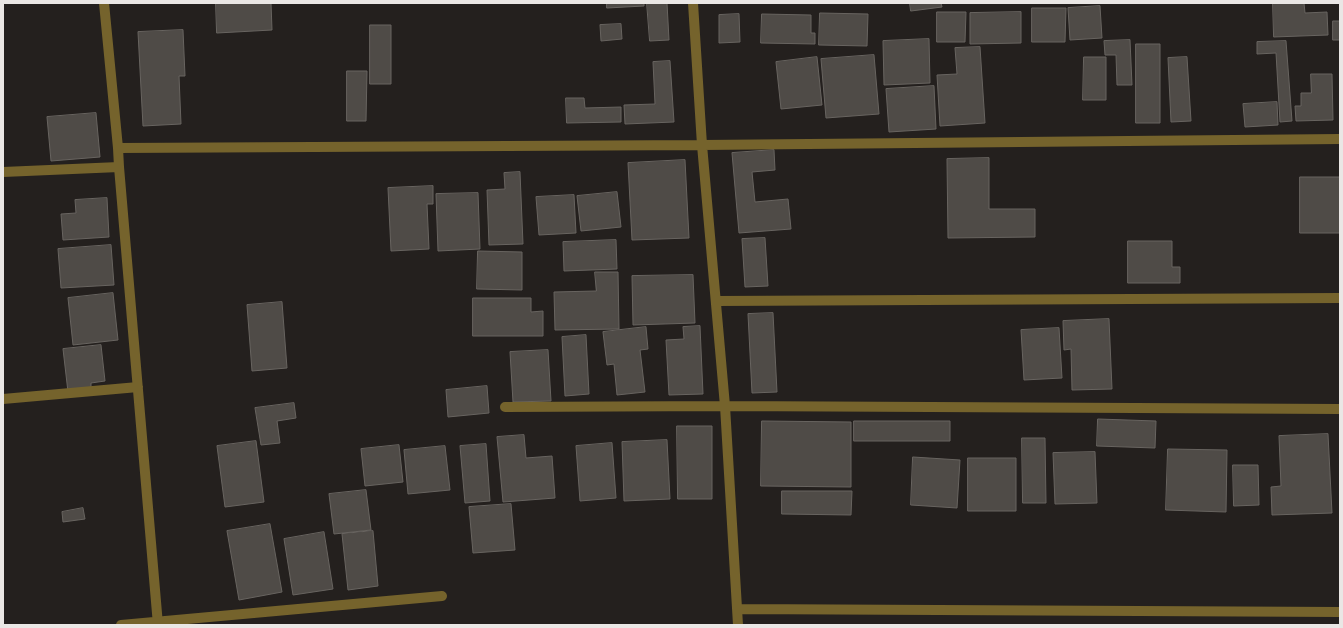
<!DOCTYPE html>
<style>
body{margin:0}
#map{position:relative;width:1343px;height:628px;overflow:hidden;background:#24201e;font-family:"Libre Baskerville",serif}
canvas{display:block}
.frame{position:absolute;inset:0;border:4px solid #eae7e5;pointer-events:none}
</style>
<div id="map">
<canvas width="1343" height="628"></canvas>
<div class="frame"></div>
</div>
<script>
const ctx = document.querySelector('canvas').getContext('2d');
ctx.lineJoin = 'round';
function fillPath(path, color) { ctx.fillStyle = color; ctx.fill(path, 'evenodd'); }
function strokePath(path, color, width, dash) { ctx.strokeStyle = color; ctx.lineWidth = width; ctx.lineCap = dash ? 'butt' : 'round'; ctx.setLineDash(dash || []); ctx.stroke(path); }
const building = new Path2D(`
 M216,3H271L272,30L217,33Z
 M607,3H644V6L607,8Z
 M647,3H667L669,40L650,41Z
 M910,3H941L942,7L911,11Z
 M1273,3H1304L1305,13L1327,12L1328,35L1274,37Z
 M1100,6L1102,38L1070,40L1068,8Z
 M1032,8H1066L1065,42H1032Z
 M937,12H966L965,42H937Z
 M1021,12V43L970,44V13Z
 M820,13L868,14L867,46L819,45Z
 M739,14L740,42L719,43V15Z
 M762,14L811,15V33H815V44L761,43Z
 M1333,21H1340V40H1333Z
 M621,24L622,39L601,41L600,25Z
 M370,25H391V84H370Z
 M183,30L185,76H179L181,124L143,126L138,32Z
 M929,39L930,83L884,85L883,41Z
 M1130,40L1132,85H1117L1116,55H1105L1104,41Z
 M1286,41L1292,121L1280,122L1276,53L1257,54V42Z
 M1136,44H1160V123H1136Z
 M980,47L985,123L940,126L937,75L957,74L955,48Z
 M874,55L879,114L826,118L821,59Z
 M817,57L822,105L781,109L776,62Z
 M1084,57H1106V100H1083Z
 M1187,57L1191,121L1171,122L1168,58Z
 M670,61L674,122L625,124L624,105L655,104L653,62Z
 M347,71H367L366,121H347Z
 M1311,74H1332L1333,120L1296,121L1295,106H1301V93H1311Z
 M934,86L936,129L889,132L886,89Z
 M566,98H584L585,108L621,107V122L567,123Z
 M1277,102L1278,125L1245,127L1243,104Z
 M96,113L100,157L51,161L47,117Z
 M774,150L775,170L752,172L755,202L788,199L791,229L739,233L732,153Z
 M989,158V209H1035V237L948,238L947,159Z
 M685,160L689,238L632,240L628,163Z
 M520,172L523,244L489,245L487,190L505,189L504,173Z
 M1300,177H1340V233H1300Z
 M433,186V204H427L429,249L391,251L388,188Z
 M617,192L621,227L581,231L577,196Z
 M478,193L480,249L438,251L436,194Z
 M574,195L576,233L539,235L536,197Z
 M107,198L109,237L63,240L61,214L76,213L75,200Z
 M765,238L768,286L745,287L742,239Z
 M616,240L617,269L564,271L563,242Z
 M1128,241H1172V267H1180V283H1128Z
 M111,245L114,285L61,288L58,249Z
 M478,251L522,252V290L477,289Z
 M595,272H618L619,329L555,330L554,292L596,291Z
 M693,275L695,323L633,325L632,276Z
 M113,293L118,340L73,345L68,298Z
 M473,298H531V312L543,311V336H473Z
 M282,302L287,368L252,371L247,305Z
 M773,313L777,392L752,393L748,314Z
 M1109,319L1112,389L1072,390L1071,349L1064,350L1063,321Z
 M700,326L703,394L669,395L666,340L684,339L683,327Z
 M646,327L648,349L640,350L645,392L617,395L614,364L607,365L603,332Z
 M1059,328L1062,378L1024,380L1021,330Z
 M586,335L589,394L565,396L562,337Z
 M101,345L105,381L91,383V389L68,392L63,349Z
 M548,350L551,401L513,402L510,352Z
 M487,386L489,413L448,417L446,390Z
 M294,403L296,418L277,421L280,443L261,445L255,408Z
 M1098,419L1156,421L1155,448L1097,446Z
 M762,421L851,422V487L761,486Z
 M854,421H950V441H854Z
 M677,426H712V499H678Z
 M1328,434L1332,513L1272,515L1271,487L1281,486L1279,436Z
 M524,435L526,458L552,456L555,498L503,502L497,437Z
 M1022,438H1045L1046,503H1023Z
 M667,440L670,499L624,501L622,442Z
 M256,441L264,502L225,507L217,446Z
 M612,443L616,498L580,501L576,446Z
 M486,444L490,501L465,503L460,446Z
 M399,445L403,482L365,486L361,449Z
 M445,446L450,490L408,494L404,450Z
 M1168,449L1227,450L1226,512L1166,510Z
 M1095,452L1097,503L1055,504L1053,453Z
 M913,457L960,460L957,508L911,505Z
 M968,458H1016V511H968Z
 M1233,465H1258L1259,505L1234,506Z
 M366,490L371,530L334,534L329,494Z
 M782,491H852L851,515L782,514Z
 M511,504L515,550L473,553L469,507Z
 M83,508L85,519L63,522L62,512Z
 M270,524L282,592L239,600L227,531Z
 M373,531L378,586L348,590L342,534Z
 M324,532L333,589L293,595L284,539Z`);
fillPath(building, '#4f4b47');
strokePath(building, '#686460', 1);
strokePath(new Path2D(`
 M104,3L118,148L119,167L158,625
 M693,3L702,145L725,406L738,625
 M118,148L702,145L1340,139
 M3,172L119,167
 M716,301L1340,298
 M3,399L138,387
 M505,407L725,406L1340,409
 M737,609L1340,612
 M121,625L442,596`), '#75632c', 10);
</script>
